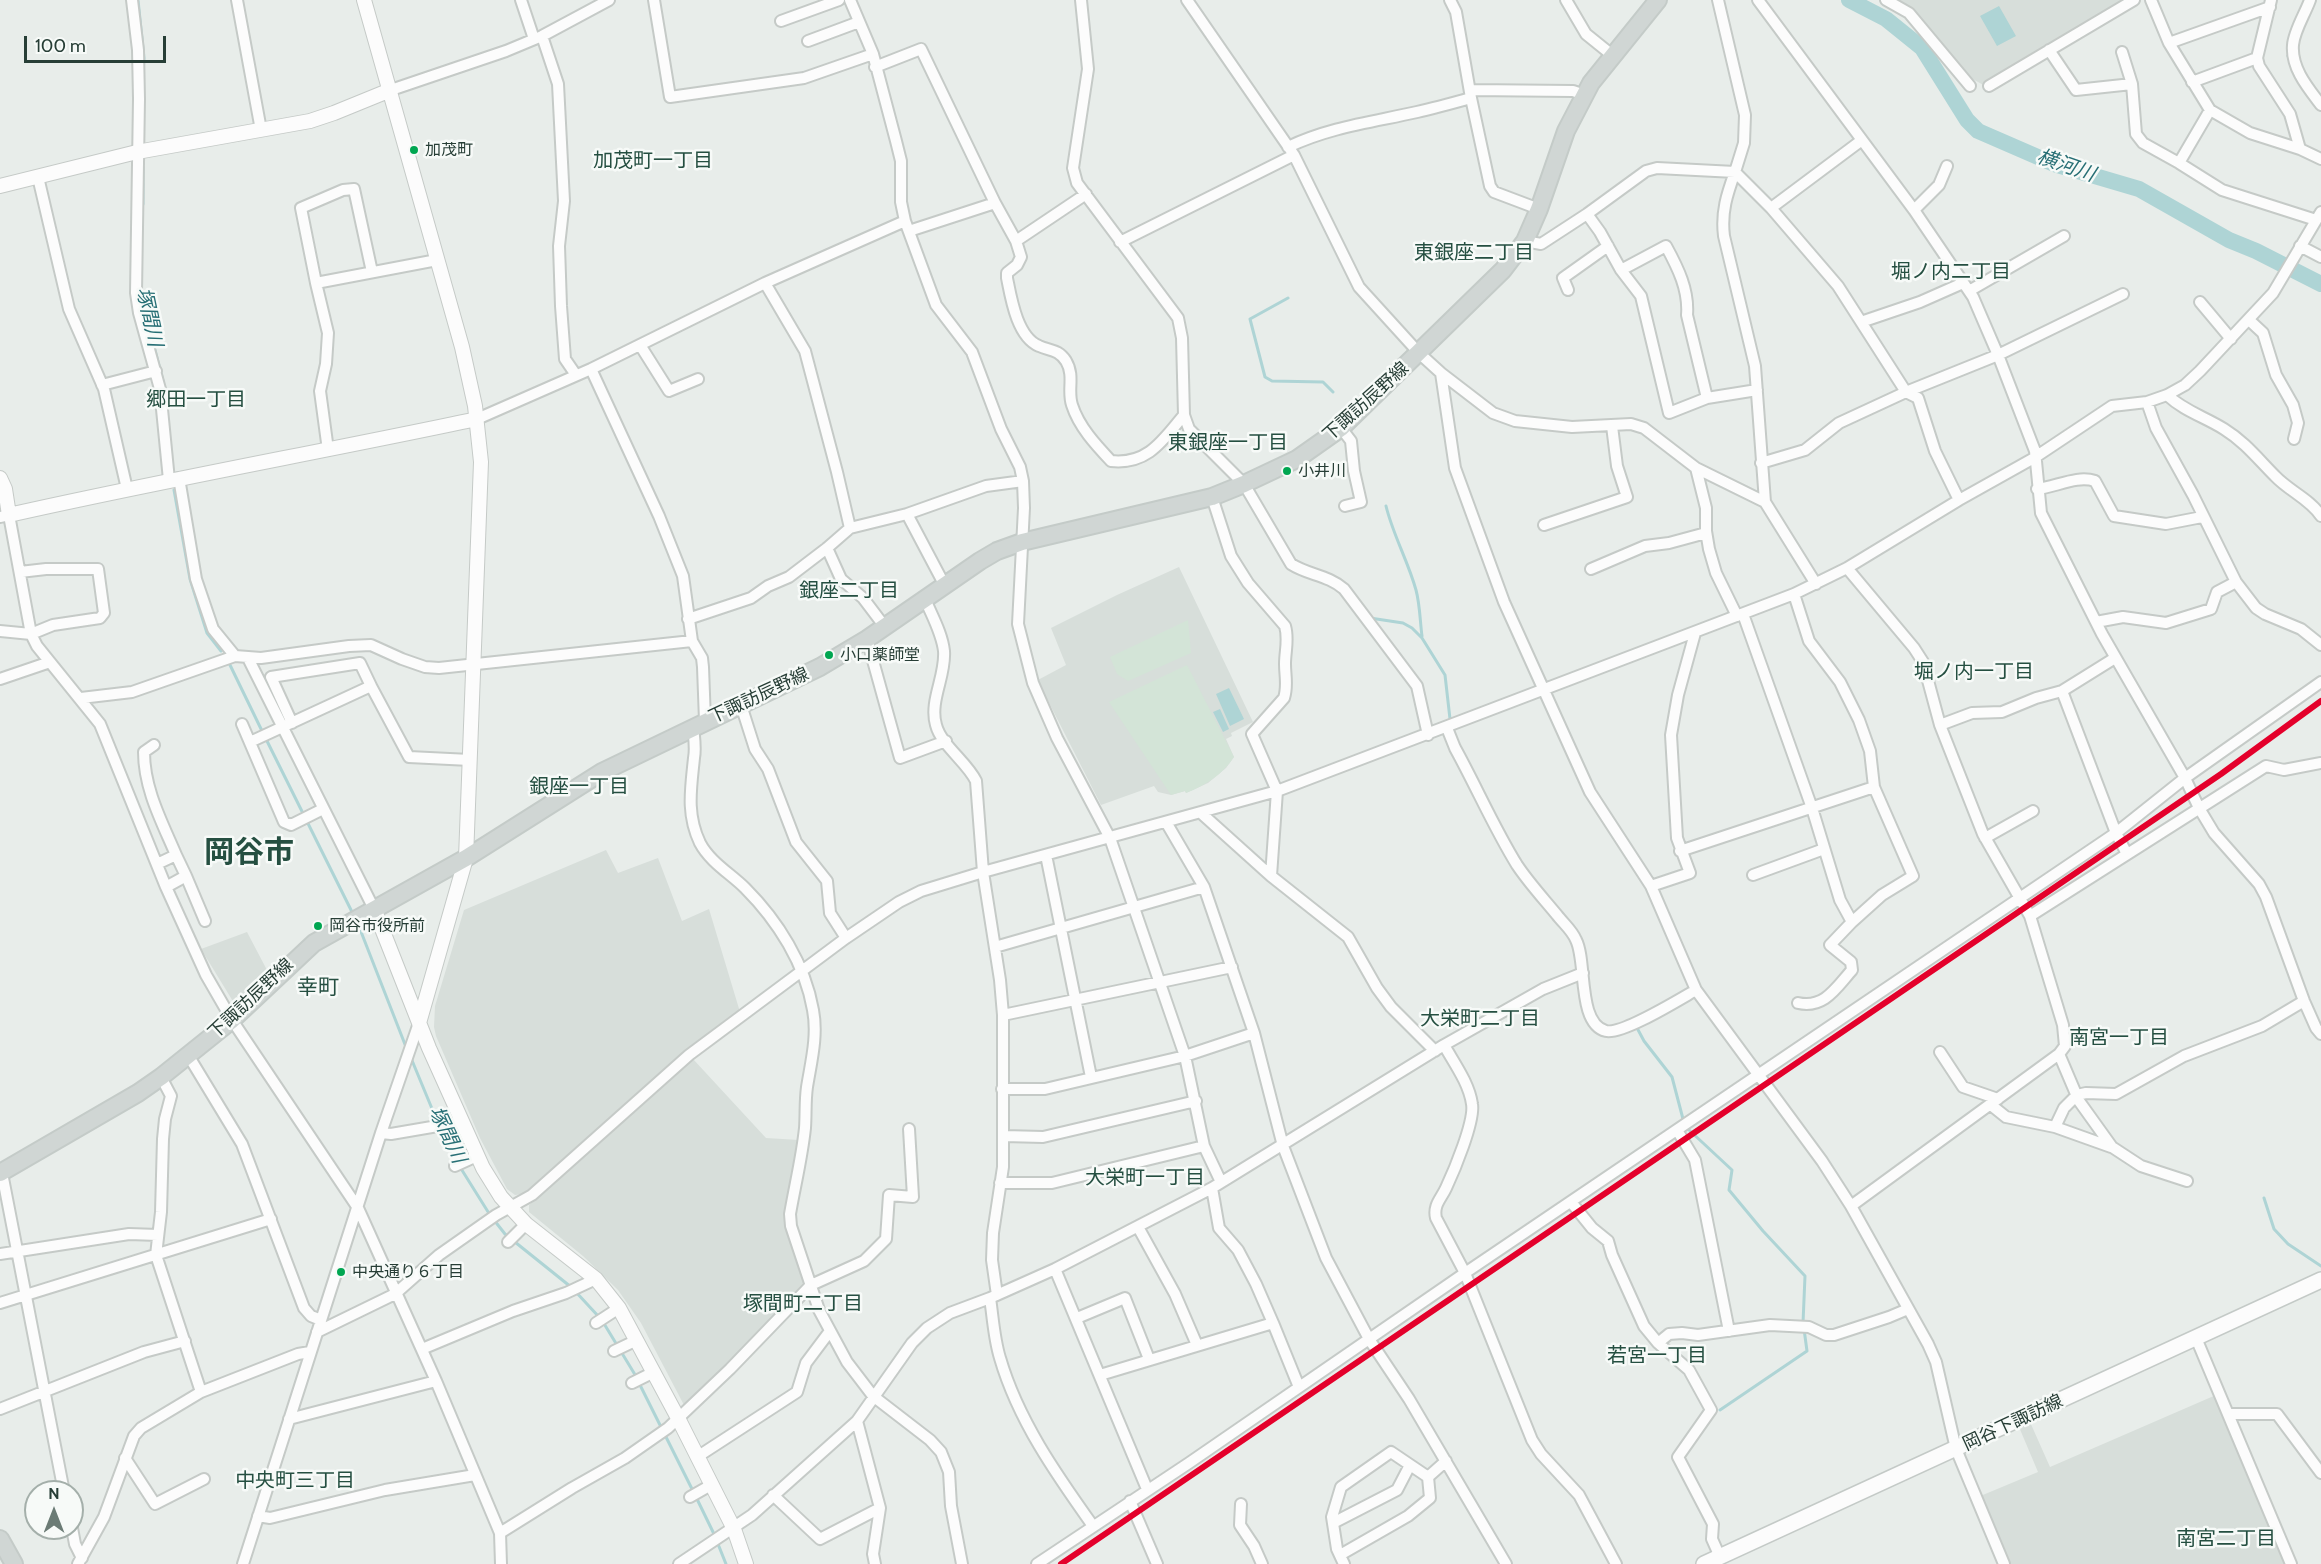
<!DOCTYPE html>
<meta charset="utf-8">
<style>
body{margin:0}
#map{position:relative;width:2321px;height:1564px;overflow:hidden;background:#e8edea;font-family:Cabin,sans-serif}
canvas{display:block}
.north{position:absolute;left:24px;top:1480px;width:60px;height:60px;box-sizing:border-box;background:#f7faf8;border:2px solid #a4afaa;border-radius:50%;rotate:0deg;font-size:16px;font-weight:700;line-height:24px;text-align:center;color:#273e36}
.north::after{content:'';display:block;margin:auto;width:21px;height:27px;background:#6b7b75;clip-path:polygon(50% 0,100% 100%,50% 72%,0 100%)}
.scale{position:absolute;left:24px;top:36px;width:142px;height:27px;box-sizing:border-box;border:3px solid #273e36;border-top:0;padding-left:8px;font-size:18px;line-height:21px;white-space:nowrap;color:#273e36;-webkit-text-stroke:4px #f7faf8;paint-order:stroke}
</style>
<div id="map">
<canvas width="2321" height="1564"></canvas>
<div class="north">N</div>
<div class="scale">100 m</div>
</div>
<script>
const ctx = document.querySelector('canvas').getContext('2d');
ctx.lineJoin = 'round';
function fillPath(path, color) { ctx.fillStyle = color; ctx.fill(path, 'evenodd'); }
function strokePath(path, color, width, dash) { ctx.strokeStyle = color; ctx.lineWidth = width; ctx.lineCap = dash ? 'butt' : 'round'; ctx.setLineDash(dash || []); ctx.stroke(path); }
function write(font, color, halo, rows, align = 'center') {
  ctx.font = font + ' Cabin,"Noto Sans JP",sans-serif'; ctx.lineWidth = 5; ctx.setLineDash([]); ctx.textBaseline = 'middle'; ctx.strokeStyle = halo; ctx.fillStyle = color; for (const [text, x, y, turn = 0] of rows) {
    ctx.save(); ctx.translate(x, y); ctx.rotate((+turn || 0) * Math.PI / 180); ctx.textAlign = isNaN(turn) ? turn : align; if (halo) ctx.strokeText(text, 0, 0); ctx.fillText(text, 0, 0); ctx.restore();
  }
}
fillPath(new Path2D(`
 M1893,0H2122L1985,86L1971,78L1912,11Z
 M1179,567L1253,722L1231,733L1232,736L1226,739L1234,757L1226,768L1208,783L1186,793L1185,791L1171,795L1158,792L1154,786L1101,805L1041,687L1036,681L1066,665L1051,628L1117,595Z
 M606,850L618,873L658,858L682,921L709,909L740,1012L649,1083L565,1160L523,1194L515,1195L507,1189L480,1138L436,1036L434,1027L435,1006L464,910Z
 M247,932L268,972L234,1003L201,949Z
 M693,1059L766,1138L799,1140L786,1222V1231L791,1243H793L807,1282L805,1287L685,1407L641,1323L618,1290L583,1256L529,1212V1205L656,1087Z
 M2216,1395L2287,1564H2010L1978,1497L2038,1472L2019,1427L2030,1422L2050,1467Z`), '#d7deda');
fillPath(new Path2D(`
 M1188,620L1191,653L1128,681L1117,674L1110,657Z
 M1187,665L1234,757C1222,775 1206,785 1186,793L1185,791L1171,795L1109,702Z`), '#d3e4d7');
fillPath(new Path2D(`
 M1999,6L2016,36L1997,46L1980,16Z
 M1229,688L1244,719L1230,726L1216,694Z
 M1220,709L1229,729L1223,732L1213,712Z`), '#aed4d5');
strokePath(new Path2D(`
 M138,0L144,58L143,73
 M2288,56L2294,72
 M143,204V167
 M141,288L143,304L163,381
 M1288,298L1250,319L1265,377L1272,381L1323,382L1333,392
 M174,490L190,579L207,633L221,651
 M1386,506C1393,535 1408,561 1416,590C1420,605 1420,621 1422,636
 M1370,618L1403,623L1412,628L1422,638L1445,675L1450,719
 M230,665L263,733
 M266,739L354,916
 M358,924L406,1047
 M1636,1026L1644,1041L1672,1077L1683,1119L1688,1129L1732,1170L1729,1190L1763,1231L1805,1276L1803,1323
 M411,1058L440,1128L457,1162
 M460,1167L490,1215
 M2264,1198L2274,1229L2288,1244L2321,1266
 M494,1220L505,1234L571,1287
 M575,1291L599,1317
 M603,1322L634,1373L693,1491
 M1720,1410L1807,1351L1804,1329
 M696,1497L714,1534L726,1564`), '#aed4d5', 3);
strokePath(new Path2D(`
 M1849,0L1886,19L1922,48L1967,120L1978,131L2054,164L2139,189L2229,240L2256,251L2321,284`), '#aed4d5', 16);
const minor = new Path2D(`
 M132,0L138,50L139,99L136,293L139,313L160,389L169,480
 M237,0L261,130
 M521,0L534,39
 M654,0L670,97L804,78L873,54
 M850,0L873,54L896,141L901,161V202L905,221L936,305L972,352L1001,429L1020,467L1023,481L1024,508L1018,624L1033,683L1057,738L1110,838L1185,1056L1204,1146L1221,1182
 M1081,0L1088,69L1073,168L1077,183L1178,318L1182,338L1184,415L1189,429L1244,484L1291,564C1308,575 1328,575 1344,589L1417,686L1428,735
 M1187,0L1294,155L1359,287L1419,353L1441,373L1493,413L1515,421L1572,427L1631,424L1644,428L1696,468L1765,502
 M1450,0L1456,12L1471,98L1490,186L1494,192L1539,209
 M1566,0L1586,34L1612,55
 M1718,0L1745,115L1744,143L1735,172L1771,208L1838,286L1906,392L1918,398L1935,451L1959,500
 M1758,0L1914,210L1973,297L1998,355L2035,451L2041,513L2102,634L2185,778L2199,808L2214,833L2259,884L2266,897L2304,1001L2316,1028L2321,1034
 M1886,0L1909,13L1970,86
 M2151,0L2169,43L2210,110L2250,133L2300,149L2321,159
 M2271,0L2257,58L2259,66L2290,114L2300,149
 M2310,0C2305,14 2294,31 2293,45C2291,68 2308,88 2321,105
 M781,21L839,0
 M542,36L558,84L564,201L559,246L561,306L565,359L576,375
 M808,41L859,22
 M2169,43L2270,7
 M2049,50L2076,90L2132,84L2136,134L2143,143L2179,163L2222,190L2316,220
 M2122,52L2132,84
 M875,67L921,49L995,203L1016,241L1021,257L1017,265L1007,273V278C1011,298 1017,337 1039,346C1050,351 1058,349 1066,361C1075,376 1067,390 1072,405C1079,427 1096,445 1111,461C1148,465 1163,440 1184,415
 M2192,82L2257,58
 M1989,86L2134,0
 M1470,90L1573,91L1585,95
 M388,91L506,51L542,36L609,0
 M1288,147C1330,127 1373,122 1417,112C1435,108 1453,103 1471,98
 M2179,163L2210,110
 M38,177L69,309L104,389L127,489
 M1771,208L1862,140
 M1914,210L1939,185L1947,166
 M1587,214L1600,232L1621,270L1641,296L1669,413L1707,398L1687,315C1689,290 1678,268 1666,246L1621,270
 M909,231L995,203
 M1016,241L1086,194
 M1525,241L1541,244L1587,214L1646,171L1657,168L1735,172C1727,194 1721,212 1724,236L1755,366L1765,502L1816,584
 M1120,242L1294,155
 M2300,246L2321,257
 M372,272L354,189L343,190L301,208L316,283L437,260
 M316,283L328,333L326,364L320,391L328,450
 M765,283L805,351L837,472L850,528
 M1568,290L1563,278L1608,246
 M1969,291L2064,236
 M2200,302L2231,339
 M2249,320L2263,333L2276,375L2293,405L2298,423L2294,439
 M1861,322L1920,302L1963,283
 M640,345L669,391L698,379
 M591,369L659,516L683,576L692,641L702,658L703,667L705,721
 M1441,373L1455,468L1504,602L1590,792L1651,886L1696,990L1822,1161L1851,1206L1928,1344L1936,1362L1956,1449L2004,1564
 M102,385L156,371
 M2167,395C2184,411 2205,417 2224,429C2245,442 2258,459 2275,476C2289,491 2310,499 2321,516
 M1707,398L1757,390
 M2147,402L2156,428L2193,495L2236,582L2256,608L2265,614L2301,629L2321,645
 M477,419L591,369L765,283L905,221
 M1341,428L1351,441L1354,471L1361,502L1345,506
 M1761,463L1805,450L1839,423L1906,392L1998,355L2123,294
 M1696,468L1706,508V531L1709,549L1716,573L1737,616
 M179,478L196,579L213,629L235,656
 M2037,489C2056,487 2077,475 2095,481L2114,516L2166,524L2202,517
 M1212,497L1231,556L1248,583L1285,626C1289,639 1285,651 1285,664C1285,676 1288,686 1284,698L1252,734L1277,791L1271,876
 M907,514L944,584
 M0,517L9,515L31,634L37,646L100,724L166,887L206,975L232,1020L358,1208L436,1381L500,1533L501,1564
 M1544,525L1627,497L1617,466L1612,426
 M827,548L841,579L863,598L885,627
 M1847,568L1914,648L1923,662L1940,725L1983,834L2030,916
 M1591,569L1645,546L1669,543L1706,533
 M925,599C932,616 942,633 944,651C946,676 929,701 936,725C941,745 967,762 976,781L983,872L1000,980L1003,1015V1167L993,1233L992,1260L997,1295
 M1743,614L1812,808L1840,900L1852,922L1882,895L1913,876L1874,787L1870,751L1859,720L1840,682L1809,641L1794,594
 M688,619L751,598L768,586L789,577L827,548L850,528L907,514L986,486L1023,481
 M2096,622L2123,617L2166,623L2211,609L2217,592L2236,582
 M0,631L31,634L53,625L100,618L104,613L98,569H46L20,572
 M867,639L900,758L946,741
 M248,658L375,911
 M0,679L50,662
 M2062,691L2116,833L2127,854
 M81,698L132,692L235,656L261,658L349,646L371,645L402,659L425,667L439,668L692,641
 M741,705L755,749L768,769L796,842L827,881L830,913L846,938
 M292,723L271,677L360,663L371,686
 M242,724L284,822L291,825L323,809
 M1940,725L1972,713L2002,712L2036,698L2062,691L2115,658
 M693,726C694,737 696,748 694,758C691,788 686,814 700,843C710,862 731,874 745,888C778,921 805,964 813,1010C818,1036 811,1062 807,1087C805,1101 806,1114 805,1128C802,1157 795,1185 790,1214L791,1226L819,1310L847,1362L873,1396L930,1440L941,1452L949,1472L951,1506L962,1564
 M1447,728L1455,748C1476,786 1494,828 1517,865C1529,883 1543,898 1557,915C1563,923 1572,930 1576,940C1587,961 1577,1024 1606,1031C1622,1035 1680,999 1696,990
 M250,742L371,686L409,757L470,760
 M154,745L144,752C144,789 162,822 176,855
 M1201,813L1271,876L1348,937L1377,988L1391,1007L1435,1051
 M1166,822L1204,887L1254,1033L1283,1146L1326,1258L1369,1339L1409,1399L1506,1564
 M1985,838L2033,811
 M1680,851L1874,787
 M1046,855L1091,1077
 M157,864L176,855L186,876L166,887
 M1753,875L1824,849
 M186,876L205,921
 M1651,886L1690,873L1677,838L1671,735L1678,695L1695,633
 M995,947L1204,887
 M1798,1003C1824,1009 1836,988 1852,970L1851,962L1830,945L1852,922
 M1003,1015L1232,967
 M1444,1045C1454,1063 1469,1083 1472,1104C1475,1121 1454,1171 1446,1188C1441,1199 1433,1205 1436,1218L1465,1273L1532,1440L1541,1454L1579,1495L1616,1564
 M1940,1052L1963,1087L1998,1099
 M2059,1054L2079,1101L2112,1147L2141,1166L2187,1181
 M188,1055L242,1144L304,1308L311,1316L321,1320
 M161,1077L171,1096L165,1119L163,1139L161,1212L156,1255L201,1392
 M1002,1089H1045L1185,1056L1254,1033
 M1991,1105L2006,1117L2055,1127L2111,1147
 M2055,1127L2064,1108L2077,1095L2086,1093L2116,1094L2184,1056L2262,1026L2304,1001
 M1677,1130L1695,1160L1729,1331
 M381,1133L391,1134L461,1122
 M1004,1136L1043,1137L1196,1101
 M455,1166L477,1156
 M2,1173L64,1492
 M1000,1183H1052L1204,1146
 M1571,1202L1592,1228L1608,1241L1612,1255L1644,1326L1658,1343L1689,1370L1711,1410L1678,1457L1713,1524L1712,1539L1720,1557
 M1851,1206L2059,1054L2065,1046L2063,1025L2030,916L2266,766L2284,770L2321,763
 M1138,1227L1175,1294L1197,1345
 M508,1242L526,1224
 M0,1254L129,1234L158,1235
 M1055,1269L1147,1489
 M990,1298C993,1318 994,1339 1000,1358C1018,1420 1056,1474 1093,1526
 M0,1303L271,1219
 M1077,1318L1125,1298L1149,1359
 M596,1323L619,1308
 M1273,1323L1299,1387
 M317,1332L395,1294L439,1255L496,1215L532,1195L689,1055L846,938L899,902L921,891L983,872L1277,791L1794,594L1847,568L1959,500L2034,458L2112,406L2147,402L2167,395L2185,385L2200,371L2273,293L2321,212
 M2196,1338L2291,1564
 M1658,1343L1669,1334L1682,1333L1698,1335L1770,1325L1809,1327L1826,1335H1834L1889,1317L1908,1309
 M422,1349L513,1311L566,1293L596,1279
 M614,1351L637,1340
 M1100,1375L1273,1323L1256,1284L1238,1250L1219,1228L1212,1188
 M632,1383L654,1372
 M0,1409L144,1352L185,1341
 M2229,1414H2277L2321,1473
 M289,1419L436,1381
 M857,1421L880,1508L873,1554L875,1564
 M697,1457L797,1392L806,1363L830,1331
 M125,1458L155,1504L204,1479
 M773,1495L820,1539L880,1508
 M690,1497L711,1485
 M1130,1501L1157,1564
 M1241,1504L1240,1525L1254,1546L1262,1564
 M258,1516L270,1518L385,1490L475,1475
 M1333,1523L1397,1490L1410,1465
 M72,1528L75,1544L82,1558
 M500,1533L572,1488L625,1458L668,1428L730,1369L811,1285L864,1261L886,1239L889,1195L913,1197L909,1129
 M1340,1555L1408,1516L1430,1498L1428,1477L1446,1461
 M78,1564L104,1517L134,1436L141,1428L201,1392L298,1354L310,1352
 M243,1564L381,1133L419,1023
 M679,1564L752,1515L857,1421L912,1343L927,1328L950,1313L990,1298L1055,1269L1212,1188L1444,1045L1543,989L1583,973
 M1037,1564L1189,1463L1465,1273L2116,833L2185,778L2321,682
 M1344,1564L1337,1549L1332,1517L1341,1487L1391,1452L1428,1477`);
const tertiary = new Path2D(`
 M364,0L462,347L475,406L481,462L466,858L419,1023
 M0,186L137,152L310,121L334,113L388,91
 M0,478L5,489L9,515C164,480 321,452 477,419
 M375,911L429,1048L483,1168L501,1197L526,1224L596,1279L619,1308L678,1418L734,1529L746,1564`);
const secondary = new Path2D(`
 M1704,1564L2321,1280`);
const primary = new Path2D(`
 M0,1173L138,1093L161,1077L232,1020L314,943L466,858L602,772L820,667L867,639L980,561L997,551L1022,542L1212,497L1244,484L1297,459L1341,428L1503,270L1525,241L1539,209L1566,131L1591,83L1658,0
 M0,1539L14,1564`);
strokePath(minor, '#c5cac7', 14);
strokePath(tertiary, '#c5cac7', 16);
strokePath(secondary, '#c4cac7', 18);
strokePath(primary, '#c4cbc8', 20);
strokePath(minor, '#fcfcfc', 10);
strokePath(tertiary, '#fcfcfc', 14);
strokePath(secondary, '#fcfcfc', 15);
strokePath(primary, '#d0d6d4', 16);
strokePath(new Path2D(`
 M1061,1564L2221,774L2321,701`), '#e4002b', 6);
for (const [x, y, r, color] of [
 [414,150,5,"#00a651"],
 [1287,471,5,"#00a651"],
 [829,655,5,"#00a651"],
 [318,926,5,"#00a651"],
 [341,1272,5,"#00a651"]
]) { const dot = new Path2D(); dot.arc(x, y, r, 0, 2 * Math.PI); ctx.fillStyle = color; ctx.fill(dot); strokePath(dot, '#f7faf8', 2); }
write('16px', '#273e36', '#f7faf8', [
 ["加茂町",425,150],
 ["小井川",1298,471],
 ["小口薬師堂",840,655],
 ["岡谷市役所前",329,926],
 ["中央通り６丁目",352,1272]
], 'left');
write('18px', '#273e36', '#f7faf8', [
 ["下諏訪辰野線",1366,402,-42],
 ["下諏訪辰野線",759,696,-25],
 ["下諏訪辰野線",251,999,-43],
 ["岡谷下諏訪線",2013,1423,-25]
]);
write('20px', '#254f41', '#f7faf8', [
 ["加茂町一丁目",653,161],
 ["東銀座二丁目",1474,253],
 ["堀ノ内二丁目",1951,272],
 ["郷田一丁目",196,400],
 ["東銀座一丁目",1228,443],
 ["銀座二丁目",849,591],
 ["堀ノ内一丁目",1974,672],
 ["銀座一丁目",579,787],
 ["大栄町二丁目",1480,1019],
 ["南宮一丁目",2119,1038],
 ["大栄町一丁目",1145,1178],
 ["塚間町二丁目",803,1304],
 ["若宮一丁目",1657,1356],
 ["中央町三丁目",295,1481],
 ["南宮二丁目",2226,1539]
]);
write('italic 20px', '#276f75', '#f7faf8', [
 ["横河川",2066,166,19],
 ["塚間川",149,317,78],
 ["塚間川",447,1135,65]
]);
write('21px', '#254f41', '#f7faf8', [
 ["幸町",318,988]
]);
write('bold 30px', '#254f41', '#f7faf8', [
 ["岡谷市",249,853]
]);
</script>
